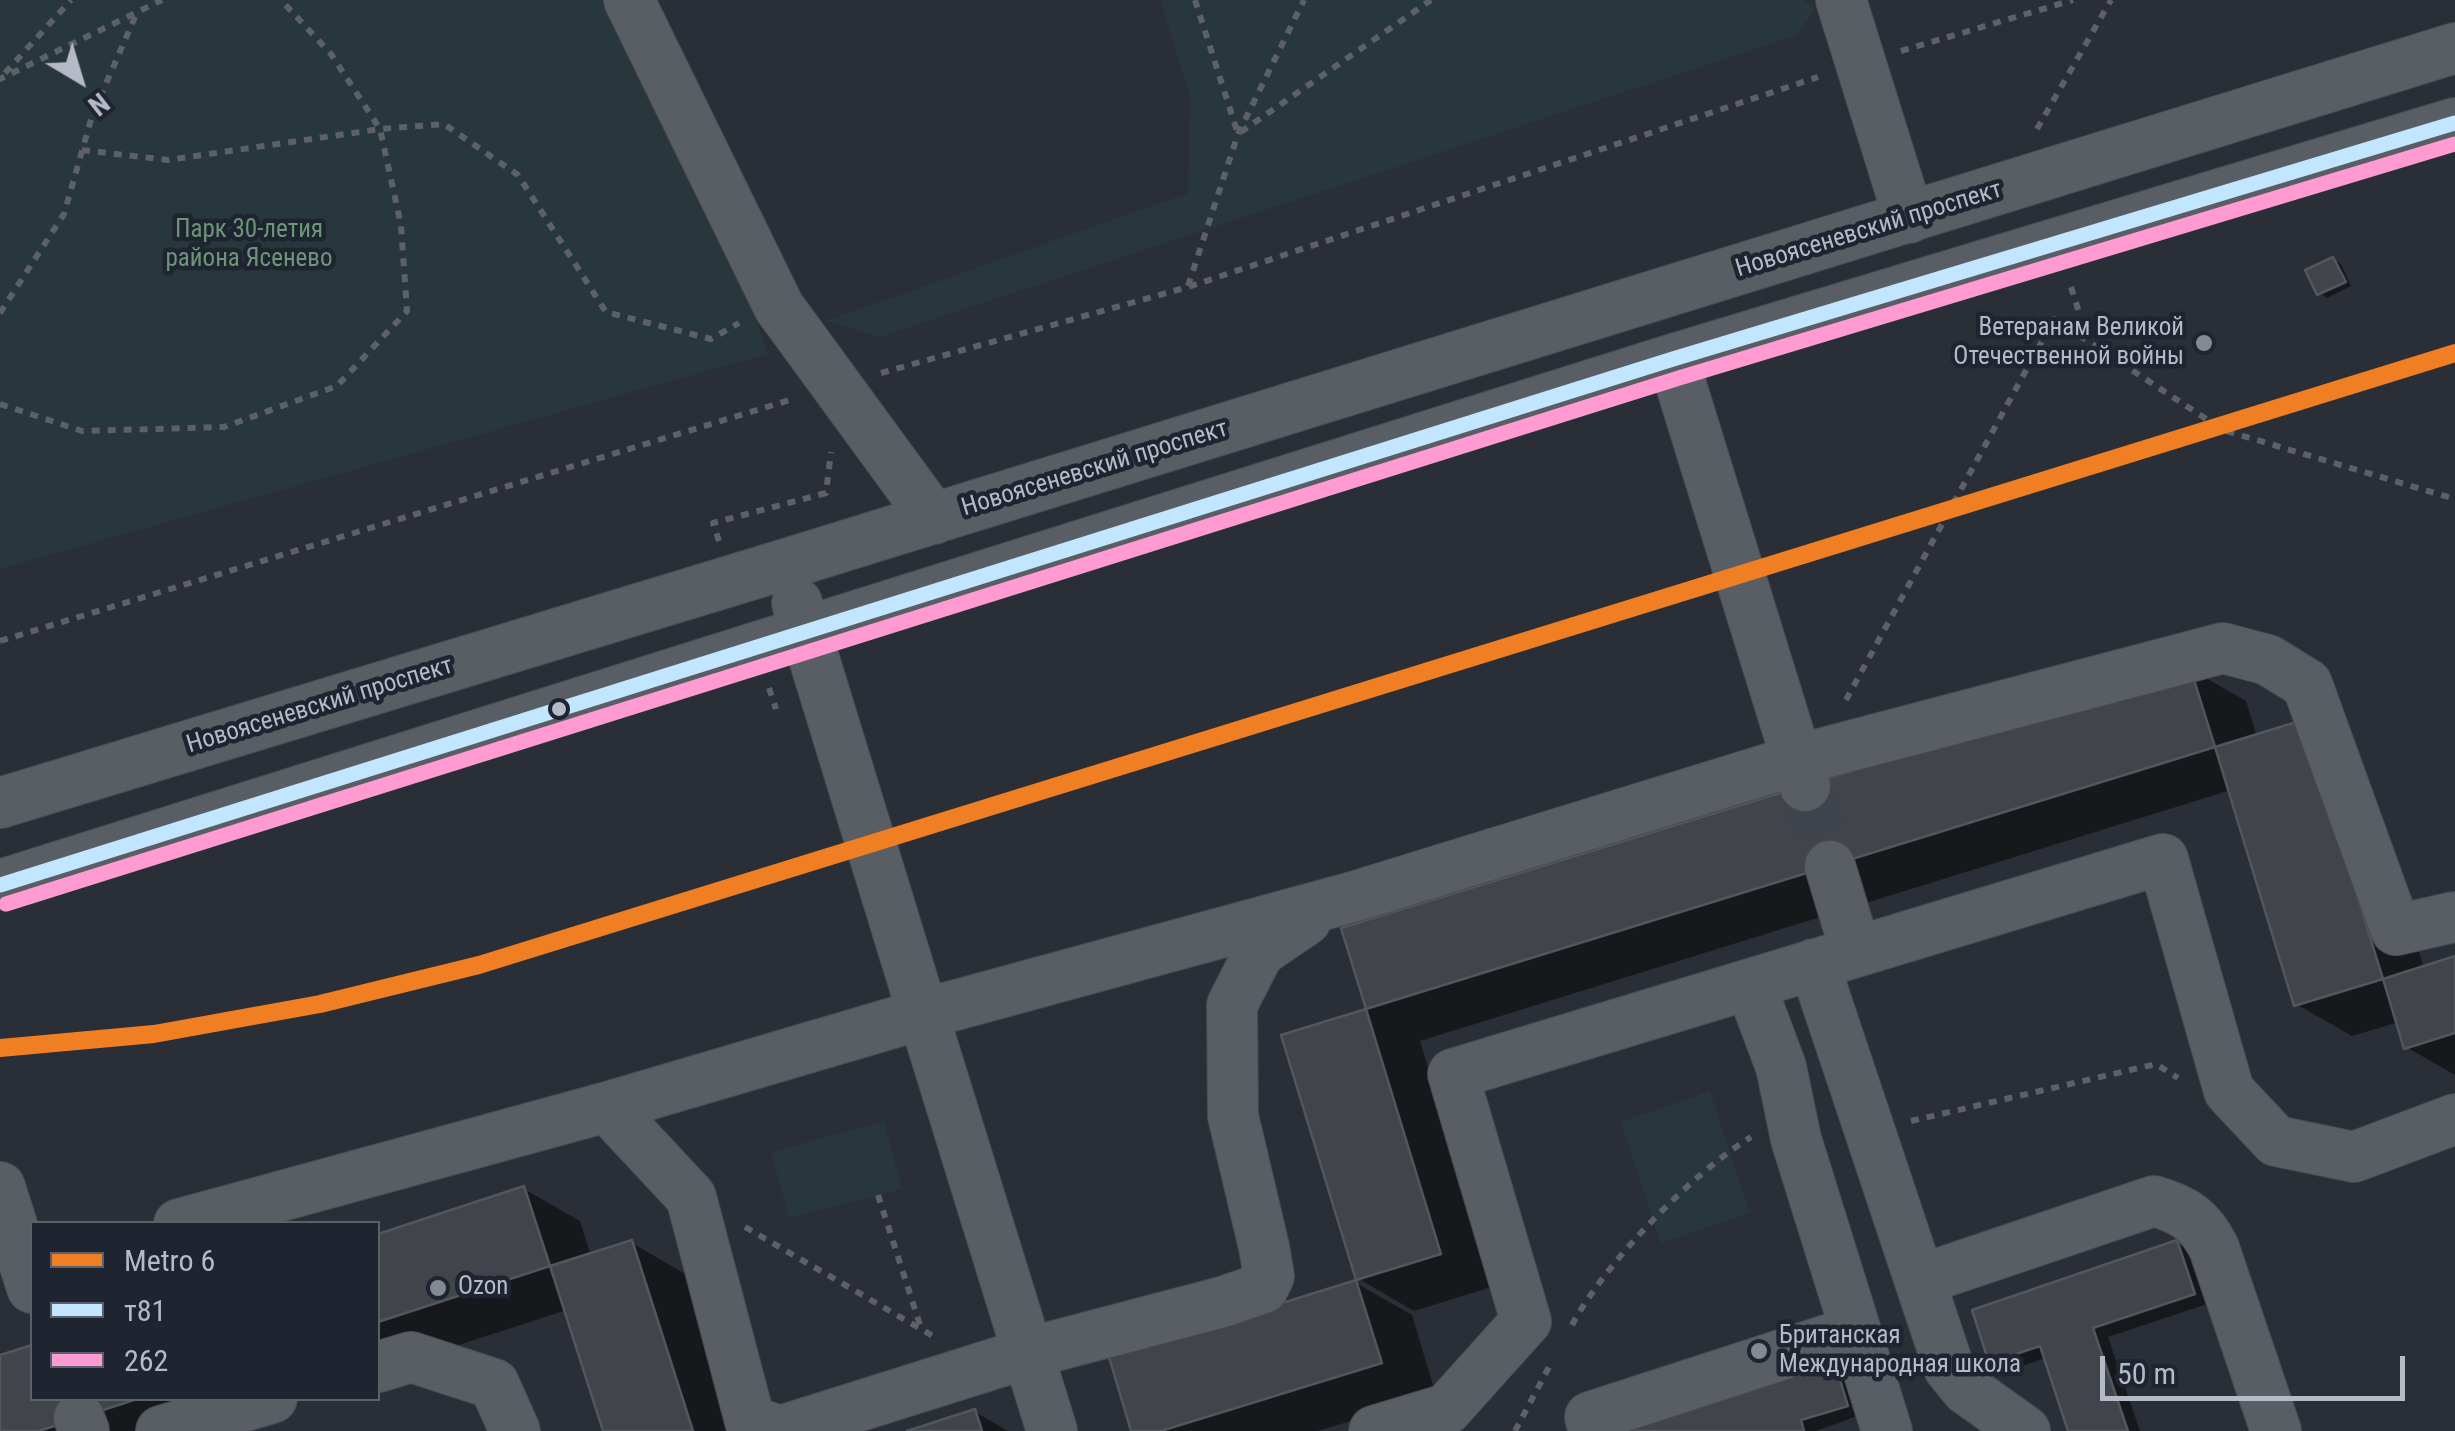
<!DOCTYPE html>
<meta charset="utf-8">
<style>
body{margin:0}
#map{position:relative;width:2455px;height:1431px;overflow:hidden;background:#2a2e36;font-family:"Roboto Condensed",sans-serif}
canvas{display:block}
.legend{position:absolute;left:30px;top:1221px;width:350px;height:180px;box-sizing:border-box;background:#1e2430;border:2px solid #5a606c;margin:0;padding:12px 18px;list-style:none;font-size:30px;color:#b4bac6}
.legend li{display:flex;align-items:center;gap:20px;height:50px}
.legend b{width:50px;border:2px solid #5a606c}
.north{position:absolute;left:30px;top:30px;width:100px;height:100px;-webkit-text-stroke:8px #1e2430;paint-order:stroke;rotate:142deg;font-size:28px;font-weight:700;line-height:40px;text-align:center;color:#b4bac6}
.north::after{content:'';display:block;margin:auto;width:35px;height:45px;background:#b4bac6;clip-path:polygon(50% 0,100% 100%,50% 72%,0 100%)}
.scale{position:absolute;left:2100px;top:1356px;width:305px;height:45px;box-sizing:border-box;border:5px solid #b4bac6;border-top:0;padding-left:12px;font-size:30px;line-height:35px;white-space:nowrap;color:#b4bac6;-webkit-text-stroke:8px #1e2430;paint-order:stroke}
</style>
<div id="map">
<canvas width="2455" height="1431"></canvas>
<ul class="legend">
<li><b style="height:12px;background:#f07e23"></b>Metro 6</li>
<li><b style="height:12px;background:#c2e6ff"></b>т81</li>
<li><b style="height:12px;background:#ff9ad2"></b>262</li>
</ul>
<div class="north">N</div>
<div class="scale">50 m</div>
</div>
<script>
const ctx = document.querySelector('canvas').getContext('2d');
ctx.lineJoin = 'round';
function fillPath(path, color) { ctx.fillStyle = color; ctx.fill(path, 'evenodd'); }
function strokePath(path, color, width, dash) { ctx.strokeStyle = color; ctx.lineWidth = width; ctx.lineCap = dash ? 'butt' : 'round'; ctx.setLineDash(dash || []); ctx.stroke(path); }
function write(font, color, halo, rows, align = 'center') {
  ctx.font = font + ' "Roboto Condensed",sans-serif'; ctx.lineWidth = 9; ctx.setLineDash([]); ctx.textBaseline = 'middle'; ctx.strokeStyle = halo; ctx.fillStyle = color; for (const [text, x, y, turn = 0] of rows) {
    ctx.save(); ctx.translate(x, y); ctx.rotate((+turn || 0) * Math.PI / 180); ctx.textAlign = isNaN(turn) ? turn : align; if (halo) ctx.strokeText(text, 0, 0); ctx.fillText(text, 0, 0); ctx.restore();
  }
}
fillPath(new Path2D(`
 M0,0H619L754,314L768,354L0,569Z
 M1160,0H1803L1816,7L1798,35L880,337L825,321L1188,193L1190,96Z
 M1710,1091L1750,1213L1661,1243L1621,1122Z
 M884,1121L902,1189L789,1218L771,1152Z`), '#27373b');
fillPath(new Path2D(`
 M2333,259L2341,264L2351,286L2327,298L2319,293Z
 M2190,669L2246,701L2257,737L2359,755L2424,968L2455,959V1075L2406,1047L2399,1022L2352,1036L2296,1004L2231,790L1420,1041L1495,1286L1414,1311L1359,1279L1284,1037L1369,1011L1344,930Z
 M524,1189L580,1221L591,1256L632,1243L687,1275L737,1431H605L567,1310L378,1371V1236Z
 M2177,1243L2193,1253L2210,1303L2108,1337L2140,1431H2071L2046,1358L2007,1371L1991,1361Z
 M1356,1283L1412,1315L1436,1395L1318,1431H1134Z
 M32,1347V1398H291L190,1431H0V1358Z
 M1831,1353L1847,1362L1863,1414L1816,1431H1629Z
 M975,1412L1008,1431H916Z`), '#0007');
const building = new Path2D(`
 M2333,257L2346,282L2317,295L2305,270Z
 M2190,667L2215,747L1366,1009L1341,928Z
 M2303,720L2383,979L2294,1006L2215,747Z
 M2455,956V1033L2404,1049L2383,979Z
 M1366,1009L1441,1254L1356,1280L1281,1035Z
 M524,1186L550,1266L378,1322V1234Z
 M632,1240L693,1431H603L550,1266Z
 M2177,1240L2195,1294L2093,1328L2128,1431H2068L2040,1346L1989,1363L1972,1310Z
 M1356,1280L1382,1363L1161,1431H1131L1109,1357Z
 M32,1345V1398H140L39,1431H0V1355Z
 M1831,1350L1848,1406L1801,1420L1804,1431H1626Z
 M975,1409L982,1431H907Z`);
fillPath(building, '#41444a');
strokePath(building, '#52565d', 2.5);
strokePath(new Path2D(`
 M1805,786L1830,866`), '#3f434c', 50, [50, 25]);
const minor = new Path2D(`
 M629,0L779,307L934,519
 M1841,0L1909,218
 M1673,359L1805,786
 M0,803L786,564L2455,48
 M1830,866L1856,952
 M0,885L1673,359L2455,123
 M1814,964L1949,1368L1966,1389L2025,1431
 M1750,984L1781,1067L1796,1139L1887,1431
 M607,1107L691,1197L750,1421L780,1431L1028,1353L1222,1302L1263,1288L1269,1276L1264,1247L1233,1116L1232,1005L1259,952L1306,920
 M0,1187L32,1288
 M179,1224L607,1107L923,1014L797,603
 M1920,1280L2154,1201C2185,1210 2200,1220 2214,1248L2276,1431
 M378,1367L411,1357L494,1384L515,1431
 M79,1418L84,1431
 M161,1431L272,1398
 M1052,1431L923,1014L1356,896L1797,760L2223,648L2268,660L2307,684L2396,930L2455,917
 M1374,1431L1447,1409L1526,1321L1453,1074L2163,859L2229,1091L2276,1141L2354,1157L2455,1119
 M1594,1431L1590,1417L1855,1331`);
strokePath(minor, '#484b50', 52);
strokePath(new Path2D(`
 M1195,0L1238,134L1431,0
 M1901,51L2073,0
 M5,73L71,0
 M0,76V79L162,0
 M2037,129L2111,0
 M82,150L168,160L380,129L444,124L518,175L606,312L711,339L739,323
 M1188,286L1238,134L1304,0
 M2071,287L2079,312
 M0,313L64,214L92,116L138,10
 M881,373L1188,287L1818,77
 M0,404L82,431L224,427L337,386L407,311L401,225L380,129L331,54L281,0
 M719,541L713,523L826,493L831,452
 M0,641L793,399
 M769,688L776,709
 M1846,700L2054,319L2223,430L2455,499
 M1911,1121L2156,1064L2178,1078
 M878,1195L921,1328
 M745,1227L933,1336
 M1572,1325C1606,1262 1690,1175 1751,1137
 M1515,1431L1549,1367`), '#5d6167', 6, [8, 8]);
strokePath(minor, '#595d64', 50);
strokePath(new Path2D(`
 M0,885L1673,359L2455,123`), '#c2e6ff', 15);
strokePath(new Path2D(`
 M6,904L1679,378L2455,144`), '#ff9ad2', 15);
strokePath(new Path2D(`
 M0,1048L154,1034L320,1004L479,965L2455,353`), '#f07e23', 18);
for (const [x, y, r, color] of [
 [2204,343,10,"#848994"],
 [559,709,9,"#b4bac6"],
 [438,1288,10,"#848994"],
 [1759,1351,10,"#848994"]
]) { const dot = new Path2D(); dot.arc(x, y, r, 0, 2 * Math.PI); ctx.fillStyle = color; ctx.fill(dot); strokePath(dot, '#1e2430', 4); }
write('25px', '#b4bac6', '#1e2430', [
 ["Новоясеневский проспект",1869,230,-17],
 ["Новоясеневский проспект",1095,469,-17],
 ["Новоясеневский проспект",320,706,-17]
]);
write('25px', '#6d9679', '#1e2430', [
 ["Парк 30-летия",249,231],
 ["района Ясенево",249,260]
]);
write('25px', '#b4bac6', '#1e2430', [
 ["Ветеранам Великой",2184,329,"right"],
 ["Отечественной войны",2184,358,"right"],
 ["Ozon",458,1288],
 ["Британская",1779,1337],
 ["Международная школа",1779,1366]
], 'left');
</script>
